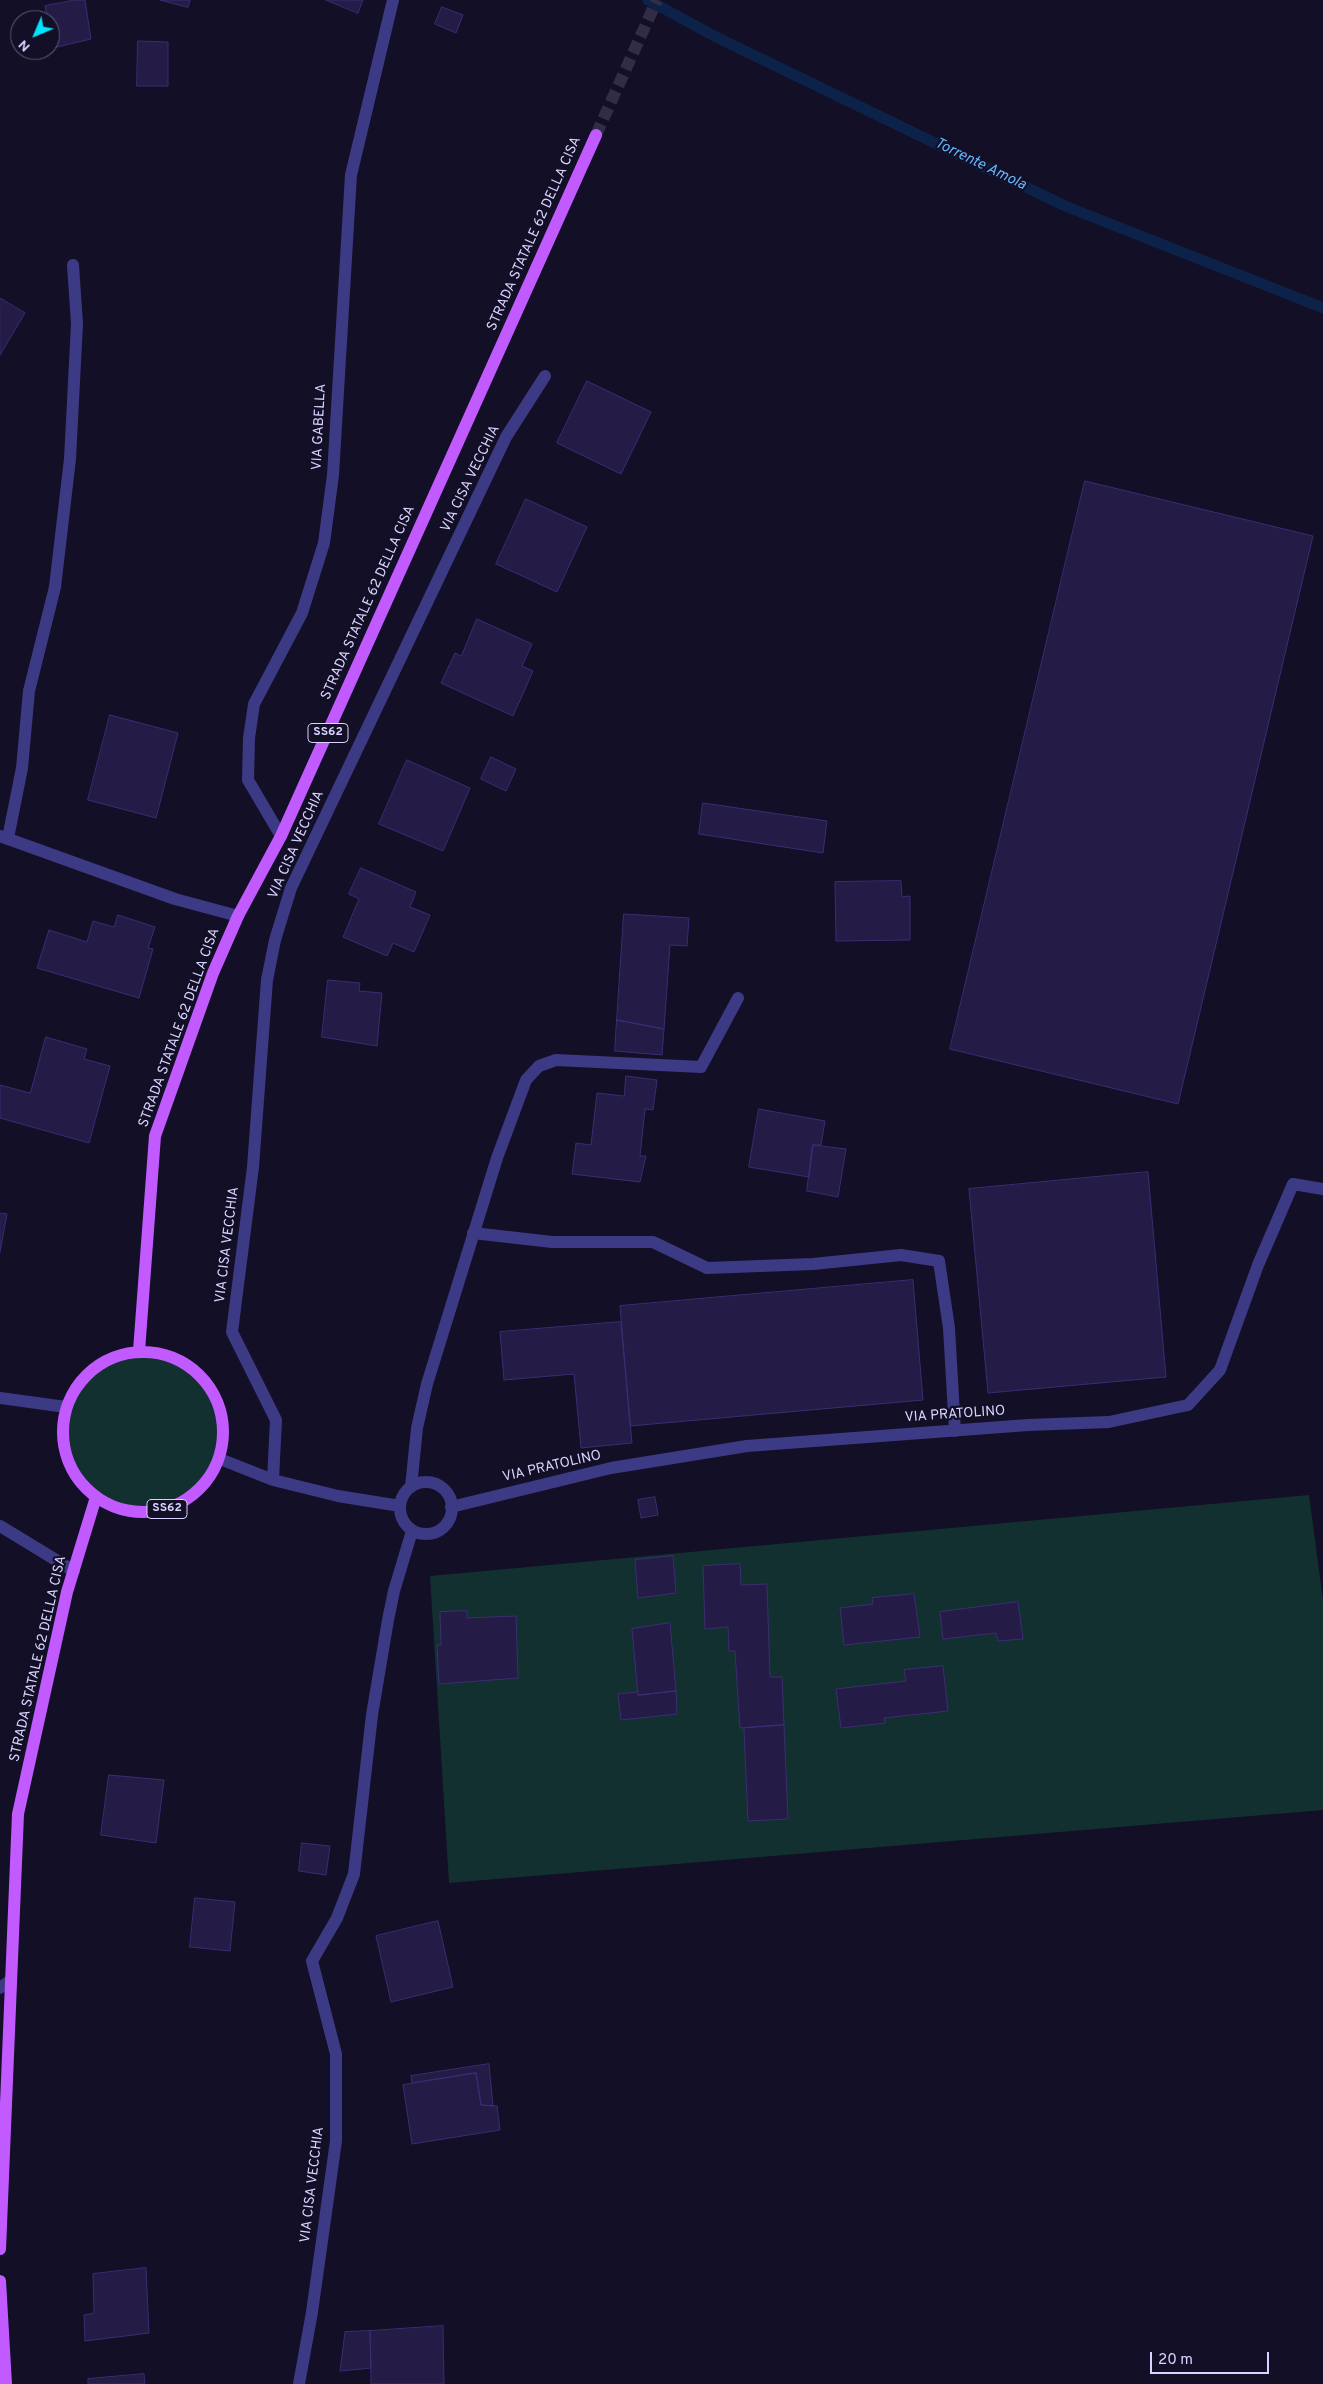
<!DOCTYPE html>
<style>
body{margin:0}
#map{position:relative;width:1323px;height:2384px;overflow:hidden;background:#130f26;font-family:Overpass,sans-serif}
canvas{display:block}
.north{position:absolute;left:10px;top:10px;width:50px;height:50px;box-sizing:border-box;background:#130f26;border:1px solid #625e7d;border-radius:50%;rotate:225deg;font-size:14px;font-weight:700;line-height:20px;text-align:center;color:#d9d4ff}
.north::after{content:'';display:block;margin:auto;width:18px;height:22px;background:#00e5ff;clip-path:polygon(50% 0,100% 100%,50% 72%,0 100%)}
.scale{position:absolute;left:1150px;top:2352px;width:119px;height:22px;box-sizing:border-box;border:2px solid #d9d4ff;border-top:0;padding-left:6px;font-size:15px;line-height:18px;white-space:nowrap;color:#d9d4ff;-webkit-text-stroke:4px #130f26;paint-order:stroke}
</style>
<div id="map">
<canvas width="1323" height="2384"></canvas>
<div class="north">N</div>
<div class="scale">20 m</div>
</div>
<script>
const ctx = document.querySelector('canvas').getContext('2d');
ctx.lineJoin = 'round';
function fillPath(path, color) { ctx.fillStyle = color; ctx.fill(path, 'evenodd'); }
function strokePath(path, color, width, dash) { ctx.strokeStyle = color; ctx.lineWidth = width; ctx.lineCap = dash ? 'butt' : 'round'; ctx.setLineDash(dash || []); ctx.stroke(path); }
function write(font, color, halo, rows, align = 'center') {
  ctx.font = font + ' Overpass,sans-serif'; ctx.lineWidth = 4.5; ctx.setLineDash([]); ctx.textBaseline = 'middle'; ctx.strokeStyle = halo; ctx.fillStyle = color; for (const [text, x, y, turn = 0] of rows) {
    ctx.save(); ctx.translate(x, y); ctx.rotate((+turn || 0) * Math.PI / 180); ctx.textAlign = isNaN(turn) ? turn : align; if (halo) ctx.strokeText(text, 0, 0); ctx.fillText(text, 0, 0); ctx.restore();
  }
}
fillPath(new Path2D(`
 M66 1432a77 77 0 1 1 154 0a77 77 0 1 1-154 0Z
 M1309,1495L1323,1600V1810L449,1883L430,1576Z`), '#12302f');
strokePath(new Path2D(`
 M648,0L716,37L1065,206L1323,308`), '#0c2248', 11);
const building = new Path2D(`
 M75,0H85L91,39L53,48L50,20H48L45,6Z
 M160,0H190L188,7Z
 M326,0H363L358,13Z
 M442,7L463,15L456,33L435,24Z
 M138,41L168,42V86H137Z
 M0,298L25,313L0,355Z
 M587,381L651,412L621,474L557,443Z
 M1085,481L1313,536L1178,1104L950,1049Z
 M526,499L587,527L557,592L496,564Z
 M477,619L532,644L522,666L533,671L513,716L441,683L455,653L461,656Z
 M110,715L178,733L156,818L88,800Z
 M491,757L516,769L506,791L481,779Z
 M407,760L470,788L443,851L379,824Z
 M703,803L827,821L823,853L699,834Z
 M361,868L416,892L410,907L430,915L414,952L393,943L387,956L343,937L359,899L349,894Z
 M901,881L902,897L910,896V940L836,941L835,882Z
 M624,914L689,918L687,946L670,945L664,1029L617,1020Z
 M118,915L155,927L148,948L153,949L139,998L37,968L49,930L87,942L93,921L114,927Z
 M328,980L360,983L359,991L382,993L377,1046L322,1037Z
 M617,1020L664,1029L662,1055L615,1051Z
 M46,1037L87,1049L84,1059L110,1066L89,1143L0,1118V1085L30,1093Z
 M626,1076L657,1080L653,1110L645,1109L640,1156H646L640,1182L572,1174L576,1143L591,1145L597,1093L624,1096Z
 M759,1109L825,1121L821,1145H813L809,1177L749,1167Z
 M813,1145L846,1149L838,1197L807,1191Z
 M1148,1172L1166,1377L988,1393L969,1189Z
 M0,1213L7,1214L0,1252Z
 M913,1280L923,1400L630,1426L620,1306Z
 M621,1322L632,1443L581,1448L574,1374L504,1380L500,1332Z
 M655,1497L658,1515L641,1518L638,1500Z
 M673,1556L676,1593L638,1598L635,1560Z
 M740,1564L741,1585L767,1584L770,1677H782L784,1725L740,1728L735,1651H729L728,1627L705,1629L703,1566Z
 M914,1594L920,1637L844,1645L840,1608L873,1604L872,1598Z
 M1018,1602L1023,1639L998,1641L996,1633L943,1639L940,1612Z
 M467,1611V1618L516,1616L518,1678L439,1684L437,1645H441L440,1612Z
 M670,1623L676,1691L638,1695L632,1629Z
 M943,1666L948,1711L884,1718L885,1723L841,1728L836,1689L906,1681L904,1670Z
 M676,1691L677,1714L621,1720L618,1694L637,1692L638,1695Z
 M784,1725L788,1819L748,1821L744,1728Z
 M109,1775L164,1780L156,1843L101,1835Z
 M302,1843L330,1846L326,1875L299,1871Z
 M195,1898L235,1902L230,1951L190,1947Z
 M438,1921L453,1987L391,2002L376,1936Z
 M489,2064L493,2106L481,2105L476,2073L412,2083L411,2076Z
 M476,2073L481,2105L497,2106L500,2130L412,2144L403,2085Z
 M146,2268L149,2333L85,2341L84,2315L94,2313L93,2274Z
 M443,2326L444,2384H371L370,2331Z
 M370,2331L371,2368L340,2371L345,2332Z
 M144,2374L145,2384H88V2379Z`);
fillPath(building, '#241b47');
strokePath(building, '#3b2d73', 1);
strokePath(new Path2D(`
 M596,135L657,0`), '#312d47', 12, [12, 6]);
strokePath(new Path2D(`
 M0,836L175,899L238,916
 M281,836L248,780L249,738L254,704L302,613L324,543L333,475L351,175L393,0
 M8,838L22,768L29,691L55,587L70,459L77,324L73,265
 M473,1233L552,1242H653L707,1268L813,1264L901,1255L939,1261L949,1328L955,1431
 M0,1398L66,1407
 M220,1459L273,1480L338,1496L400,1506
 M273,1480L276,1420L232,1332L253,1167L267,980L275,940L291,888L506,437L545,376
 M400 1508a26 26 0 1 1 52 0a26 26 0 1 1-52 0Z
 M411,1487L417,1428L427,1384L497,1158L526,1080L539,1066L556,1060L701,1067L738,998
 M451,1507L611,1468L747,1446L1028,1425L1109,1422L1188,1405L1220,1370L1258,1265L1293,1184L1323,1189
 M0,1526L74,1571
 M0,1988L11,1980
 M299,2384L312,2312L336,2141V2054L312,1961L337,1918L354,1874L372,1715L388,1620L394,1591L412,1531`), '#3d3a85', 12);
strokePath(new Path2D(`
 M139,1351L155,1136L213,973L238,916L281,836L596,135
 M63 1432a80 80 0 1 1 160 0a80 80 0 1 1-160 0Z
 M0,2249L18,1814L67,1592L96,1497
 M0,2281L6,2384`), '#c25bff', 12);
for (const [x, y, w] of [
 [328,733,40],
 [167,1509,40]
]) { const box = new Path2D(); box.roundRect(x - w / 2, y - 9.5, w, 19, 4); ctx.fillStyle = '#130f26'; ctx.fill(box); strokePath(box, '#d9d4ff', 1); }
write('bold 12px', '#d9d4ff', null, [
 ["SS62",328,733],
 ["SS62",167,1509]
]);
write('14px', '#d9d4ff', '#130f26', [
 ["STRADA STATALE 62 DELLA CISA",535,234,-66],
 ["VIA GABELLA",320,427,-87],
 ["VIA CISA VECCHIA",471,479,-64],
 ["STRADA STATALE 62 DELLA CISA",369,603,-66],
 ["VIA CISA VECCHIA",297,845,-66],
 ["STRADA STATALE 62 DELLA CISA",180,1028,-70],
 ["VIA CISA VECCHIA",228,1245,-83],
 ["VIA PRATOLINO",955,1415,-4],
 ["VIA PRATOLINO",552,1467,-13],
 ["STRADA STATALE 62 DELLA CISA",39,1659,-77],
 ["VIA CISA VECCHIA",313,2185,-83]
]);
write('italic 15px', '#62b6ff', '#130f26', [
 ["Torrente Amola",980,165,26]
]);
</script>
